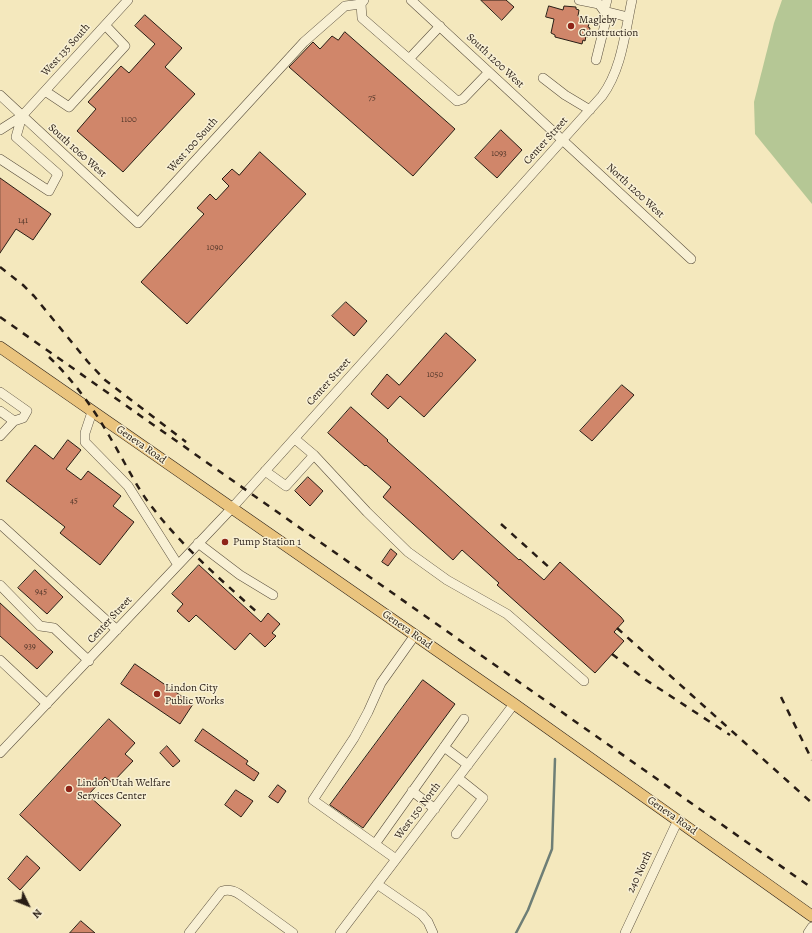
<!DOCTYPE html>
<style>
body{margin:0}
#map{position:relative;width:812px;height:933px;overflow:hidden;background:#f4e8bd;font-family:Alegreya,serif}
canvas{display:block}
.north{position:absolute;left:8px;top:885px;width:40px;height:40px;-webkit-text-stroke:3px #f8f0d4;paint-order:stroke;rotate:133deg;font-size:11px;font-weight:700;line-height:16px;text-align:center;color:#281d15}
.north::after{content:'';display:block;margin:auto;width:14px;height:18px;background:#281d15;clip-path:polygon(50% 0,100% 100%,50% 72%,0 100%)}
</style>
<div id="map">
<canvas width="812" height="933"></canvas>
<div class="north">N</div>
</div>
<script>
const ctx = document.querySelector('canvas').getContext('2d');
ctx.lineJoin = 'round';
function fillPath(path, color) { ctx.fillStyle = color; ctx.fill(path, 'evenodd'); }
function strokePath(path, color, width, dash) { ctx.strokeStyle = color; ctx.lineWidth = width; ctx.lineCap = dash ? 'butt' : 'round'; ctx.setLineDash(dash || []); ctx.stroke(path); }
function write(font, color, halo, rows, align = 'center') {
  ctx.font = font + ' Alegreya,serif'; ctx.lineWidth = 3; ctx.setLineDash([]); ctx.textBaseline = 'middle'; ctx.strokeStyle = halo; ctx.fillStyle = color; for (const [text, x, y, turn = 0] of rows) {
    ctx.save(); ctx.translate(x, y); ctx.rotate((+turn || 0) * Math.PI / 180); ctx.textAlign = isNaN(turn) ? turn : align; if (halo) ctx.strokeText(text, 0, 0); ctx.fillText(text, 0, 0); ctx.restore();
  }
}
fillPath(new Path2D(`
 M782,0H812V204L755,134L754,102L774,23Z`), '#b5c795');
strokePath(new Path2D(`
 M516,933L528,910L552,849L555,759`), '#6e7e76', 2.5);
const building = new Path2D(`
 M481,0H506L514,7L502,20Z
 M549,6L563,10L564,6L576,7V9L579,10L578,16L587,18L586,23L589,24L588,27L590,28L588,37L586,36L585,41L583,40L582,44L555,37V35L551,33L554,19L546,17Z
 M145,15L182,48L165,67L195,94L123,172L77,131L96,109L88,102L121,66L129,73L155,44L135,26Z
 M345,32L455,129L413,176L289,67L313,42L320,49L332,36L338,40Z
 M501,130L522,150L497,178L475,158Z
 M260,152L306,194L187,324L141,282L204,214L197,208L210,194L216,200L229,186L222,179L232,169L239,175Z
 M0,178L51,214L33,240L16,229L0,253Z
 M346,302L367,321L354,336L332,316Z
 M446,333L476,360L424,417L400,396L388,409L371,394L387,374L399,385Z
 M622,385L634,395L592,441L580,431Z
 M351,407L388,440L387,441L519,560L520,559L544,580L560,562L621,617L624,621L614,632L624,641L595,673L497,585L499,583L462,550L453,560L383,497L391,487L366,465L365,466L328,433Z
 M68,440L81,450L66,469L81,480L88,471L121,496L113,506L134,522L100,565L60,533L65,527L6,481L35,445L53,459Z
 M308,477L323,491L310,506L295,491Z
 M391,549L397,554L388,566L382,562Z
 M199,565L261,622L268,613L280,624L272,633L276,636L265,647L250,633L235,650L196,615L189,622L177,611L183,604L172,594Z
 M35,570L63,597L47,614L18,588Z
 M0,603L53,652L37,669L0,636Z
 M135,664L193,704L180,724L121,684Z
 M423,680L455,704L363,828L330,805Z
 M109,719L135,743L125,754L133,761L112,783L105,777L88,795L121,825L80,871L20,815Z
 M203,729L248,761L246,764L259,773L254,781L195,741Z
 M167,746L180,761L173,767L160,753Z
 M278,785L286,791L278,803L269,797Z
 M236,790L253,801L241,817L225,805Z
 M27,856L40,868L20,890L8,879Z
 M81,921L95,933H70Z`);
fillPath(building, '#d0866a');
strokePath(building, '#281d15', 1);
const minor = new Path2D(`
 M364,0L361,4L362,18L457,101L463,99L489,72
 M411,0L691,259
 M579,0L599,4L604,11L628,17
 M604,11L607,0
 M409,59L440,26
 M596,60L608,12
 M543,78L565,95L590,110
 M45,91L69,107L125,46L105,25
 M0,95L138,223L304,42L345,6L361,4
 M0,130L22,116L128,0
 M0,159L49,191L58,174L16,137L22,116
 M0,392L27,411L23,418L14,421
 M0,411L14,421L0,436
 M92,412L85,433V442L128,486L178,565
 M295,439L314,455L367,512L408,552L447,580L507,614L584,681
 M265,471L286,486L314,455
 M0,524L117,630
 M198,543L240,575L273,595
 M0,585L40,626L54,628L89,661
 M0,660L47,704
 M444,747L468,765
 M0,753L232,508L602,96C622,69 625,32 632,0
 M412,791L435,809
 M456,834L483,798L458,778
 M375,844L464,719
 M396,859L313,800L354,738L368,712L381,683L415,635
 M377,884L422,915L428,922L433,933
 M189,933L222,891C230,889 235,891 242,896L293,933
 M340,933L514,704
 M625,933L678,820
 M808,933L812,927`);
const major = new Path2D(`
 M0,347L514,704L812,916`);
strokePath(minor, '#5b503f', 10);
strokePath(major, '#281d15', 12);
strokePath(minor, '#f8f0d4', 9);
strokePath(major, '#eac47e', 11);
strokePath(new Path2D(`
 M0,267L23,285L34,296L88,362L105,380L186,442
 M0,317L812,888
 M49,357C74,381 94,409 111,439C123,459 133,480 146,499C178,543 219,578 259,614
 M501,524L552,570
 M617,628L812,803
 M612,654L646,680L730,735
 M781,697L812,760`), '#281d15', 2.5, [7, 7]);
for (const [x, y, r, color] of [
 [571,26,4,"#8f2418"],
 [225,542,4,"#8f2418"],
 [157,694,4,"#8f2418"],
 [69,789,4,"#8f2418"]
]) { const dot = new Path2D(); dot.arc(x, y, r, 0, 2 * Math.PI); ctx.fillStyle = color; ctx.fill(dot); strokePath(dot, '#f8f0d4', 1.5); }
write('9px', '#52372a', null, [
 ["75",372,98],
 ["1100",129,120],
 ["1093",499,154],
 ["141",23,221],
 ["1090",215,248],
 ["1050",435,375],
 ["45",74,501],
 ["945",41,592],
 ["939",30,647]
]);
write('11px', '#281d15', '#f8f0d4', [
 ["Magleby",579,20],
 ["Construction",579,33],
 ["Pump Station 1",233,542],
 ["Lindon City",165,688],
 ["Public Works",165,701],
 ["Lindon Utah Welfare",77,783],
 ["Services Center",77,796]
], 'left');
write('11px', '#281d15', '#f8f0d4', [
 ["West 135 South",66,50,-48],
 ["South 1200 West",495,61,43],
 ["Center Street",546,141,-48],
 ["West 100 South",193,145,-48],
 ["South 1060 West",77,151,42],
 ["North 1200 West",635,191,43],
 ["Center Street",329,382,-48],
 ["Geneva Road",141,445,35],
 ["Center Street",110,620,-47],
 ["Geneva Road",407,630,35],
 ["West 150 North",418,811,-53],
 ["Geneva Road",672,816,35],
 ["240 North",640,872,-65]
]);
</script>
